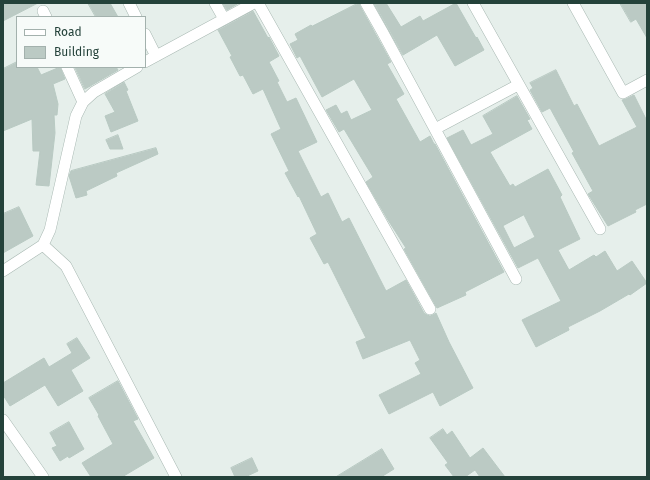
<!DOCTYPE html>
<style>
body{margin:0}
#map{position:relative;width:650px;height:480px;overflow:hidden;background:#e6efeb;font-family:"Fira Sans",sans-serif}
canvas{display:block}
.frame{position:absolute;inset:0;border:4px solid #24423a;pointer-events:none}
.legend{position:absolute;left:16px;top:16px;width:130px;height:52px;box-sizing:border-box;background:#f7fbf9;border:1px solid #a3b1ad;margin:0;padding:5px 7px;list-style:none;font-size:12px;color:#24423a}
.legend li{display:flex;align-items:center;gap:8px;height:20px}
.legend b{width:20px;border:1px solid #a3b1ad}
</style>
<div id="map">
<canvas width="650" height="480"></canvas>
<div class="frame"></div>
<ul class="legend">
<li><b style="height:5px;background:#fff"></b>Road</li>
<li><b style="height:11px;background:#bbcac4"></b>Building</li>
</ul>
</div>
<script>
const ctx = document.querySelector('canvas').getContext('2d');
ctx.lineJoin = 'round';
function fillPath(path, color) { ctx.fillStyle = color; ctx.fill(path, 'evenodd'); }
function strokePath(path, color, width, dash) { ctx.strokeStyle = color; ctx.lineWidth = width; ctx.lineCap = dash ? 'butt' : 'round'; ctx.setLineDash(dash || []); ctx.stroke(path); }
const building = new Path2D(`
 M3,3H38L3,21Z
 M88,3H110L118,17H96Z
 M223,3H239L227,10Z
 M359,3L360,6L391,62L387,64L404,94L396,99L420,142L430,136L434,144H435L504,272L465,292L466,295L437,308L404,249L406,248L388,220L366,182L373,177L344,129L339,132L326,110L336,105L341,114L347,111L351,120L372,110L354,79L322,97L300,56L297,58L290,44L298,40L295,34L311,25L312,26Z
 M374,3H386L401,27L420,16L423,21L456,3L476,38L477,37L484,50L455,66L437,35L403,55Z
 M620,3H647V38L636,19L631,22Z
 M253,11L268,38L269,37L279,56L269,62L279,81L277,82L287,102L296,98L317,142L298,151L321,197L328,193L342,222L349,218L386,291L406,280L424,313L427,315L430,316L433,315L436,313L449,342L473,388L440,406L433,392L389,414L379,395L421,374L415,363L420,360L410,340L363,359L356,342L366,338L328,262L324,264L310,238L317,234L299,196L298,197L285,173L289,171L271,134L281,129L263,89L253,94L243,75L240,76L230,57L232,56L218,30Z
 M17,62V67H37L41,75L60,67L65,79L53,84L58,104L57,115H54L55,133L49,186L36,185L40,151H33L32,119L3,131V69Z
 M75,67H116L118,70L85,89Z
 M556,70L574,106L577,104L599,146L637,127L622,100L626,99L634,95L647,121V204L635,210L636,212L608,226L588,194L593,191L572,153L574,152L550,108L542,112L530,90L533,88L530,83Z
 M124,82L128,90L126,91L138,121L111,132L105,116L115,112L105,94Z
 M517,96L530,119L527,120L532,129L490,152L510,186L513,184L515,187L548,169L562,195L560,197L580,239L558,250L569,270L594,255L596,257L605,251L617,271L632,261L647,283L630,295L629,294L600,311L568,327L569,330L536,347L522,320L561,301L538,258L518,268L447,138L463,130L471,145L493,134L483,116ZM524,215L535,237L514,248L503,226Z
 M118,135L123,149H110L106,140Z
 M156,148L158,154L116,173L117,176L86,191L87,195L76,198L69,176L71,171Z
 M19,207L33,236L3,253V214Z
 M77,338L90,358L71,370L83,391L58,406L45,385L10,406L3,395V383L44,358L49,367L72,353L67,344Z
 M118,381L138,419L133,421L154,458L122,477H91L82,463L113,444L98,416L99,415L89,398Z
 M69,422L84,449L69,458L68,456L60,461L52,448L57,446L50,433Z
 M443,429L447,435L452,431L470,458L483,448L505,477H480L475,470L465,477H454L445,465L448,463L430,438Z
 M382,449L394,469L381,477H336Z
 M252,458L258,471L245,477H235L231,468Z`);
fillPath(building, '#bbcac4');
strokePath(building, '#b8c9c2', 1);
const street = new Path2D(`
 M129,3L136,17
 M215,3L224,19
 M258,3L430,309
 M366,3L383,33L516,279
 M473,3L600,229
 M573,3L623,93L647,80
 M43,11L46,17
 M145,34L156,56
 M145,62L254,3
 M67,67L83,102
 M435,129L518,85
 M43,245L66,266L176,477
 M3,271L43,245L50,230L76,116L83,102L94,92L137,67
 M3,420L43,477`);
strokePath(street, '#a8b8b2', 12);
strokePath(street, '#fff', 11);
</script>
